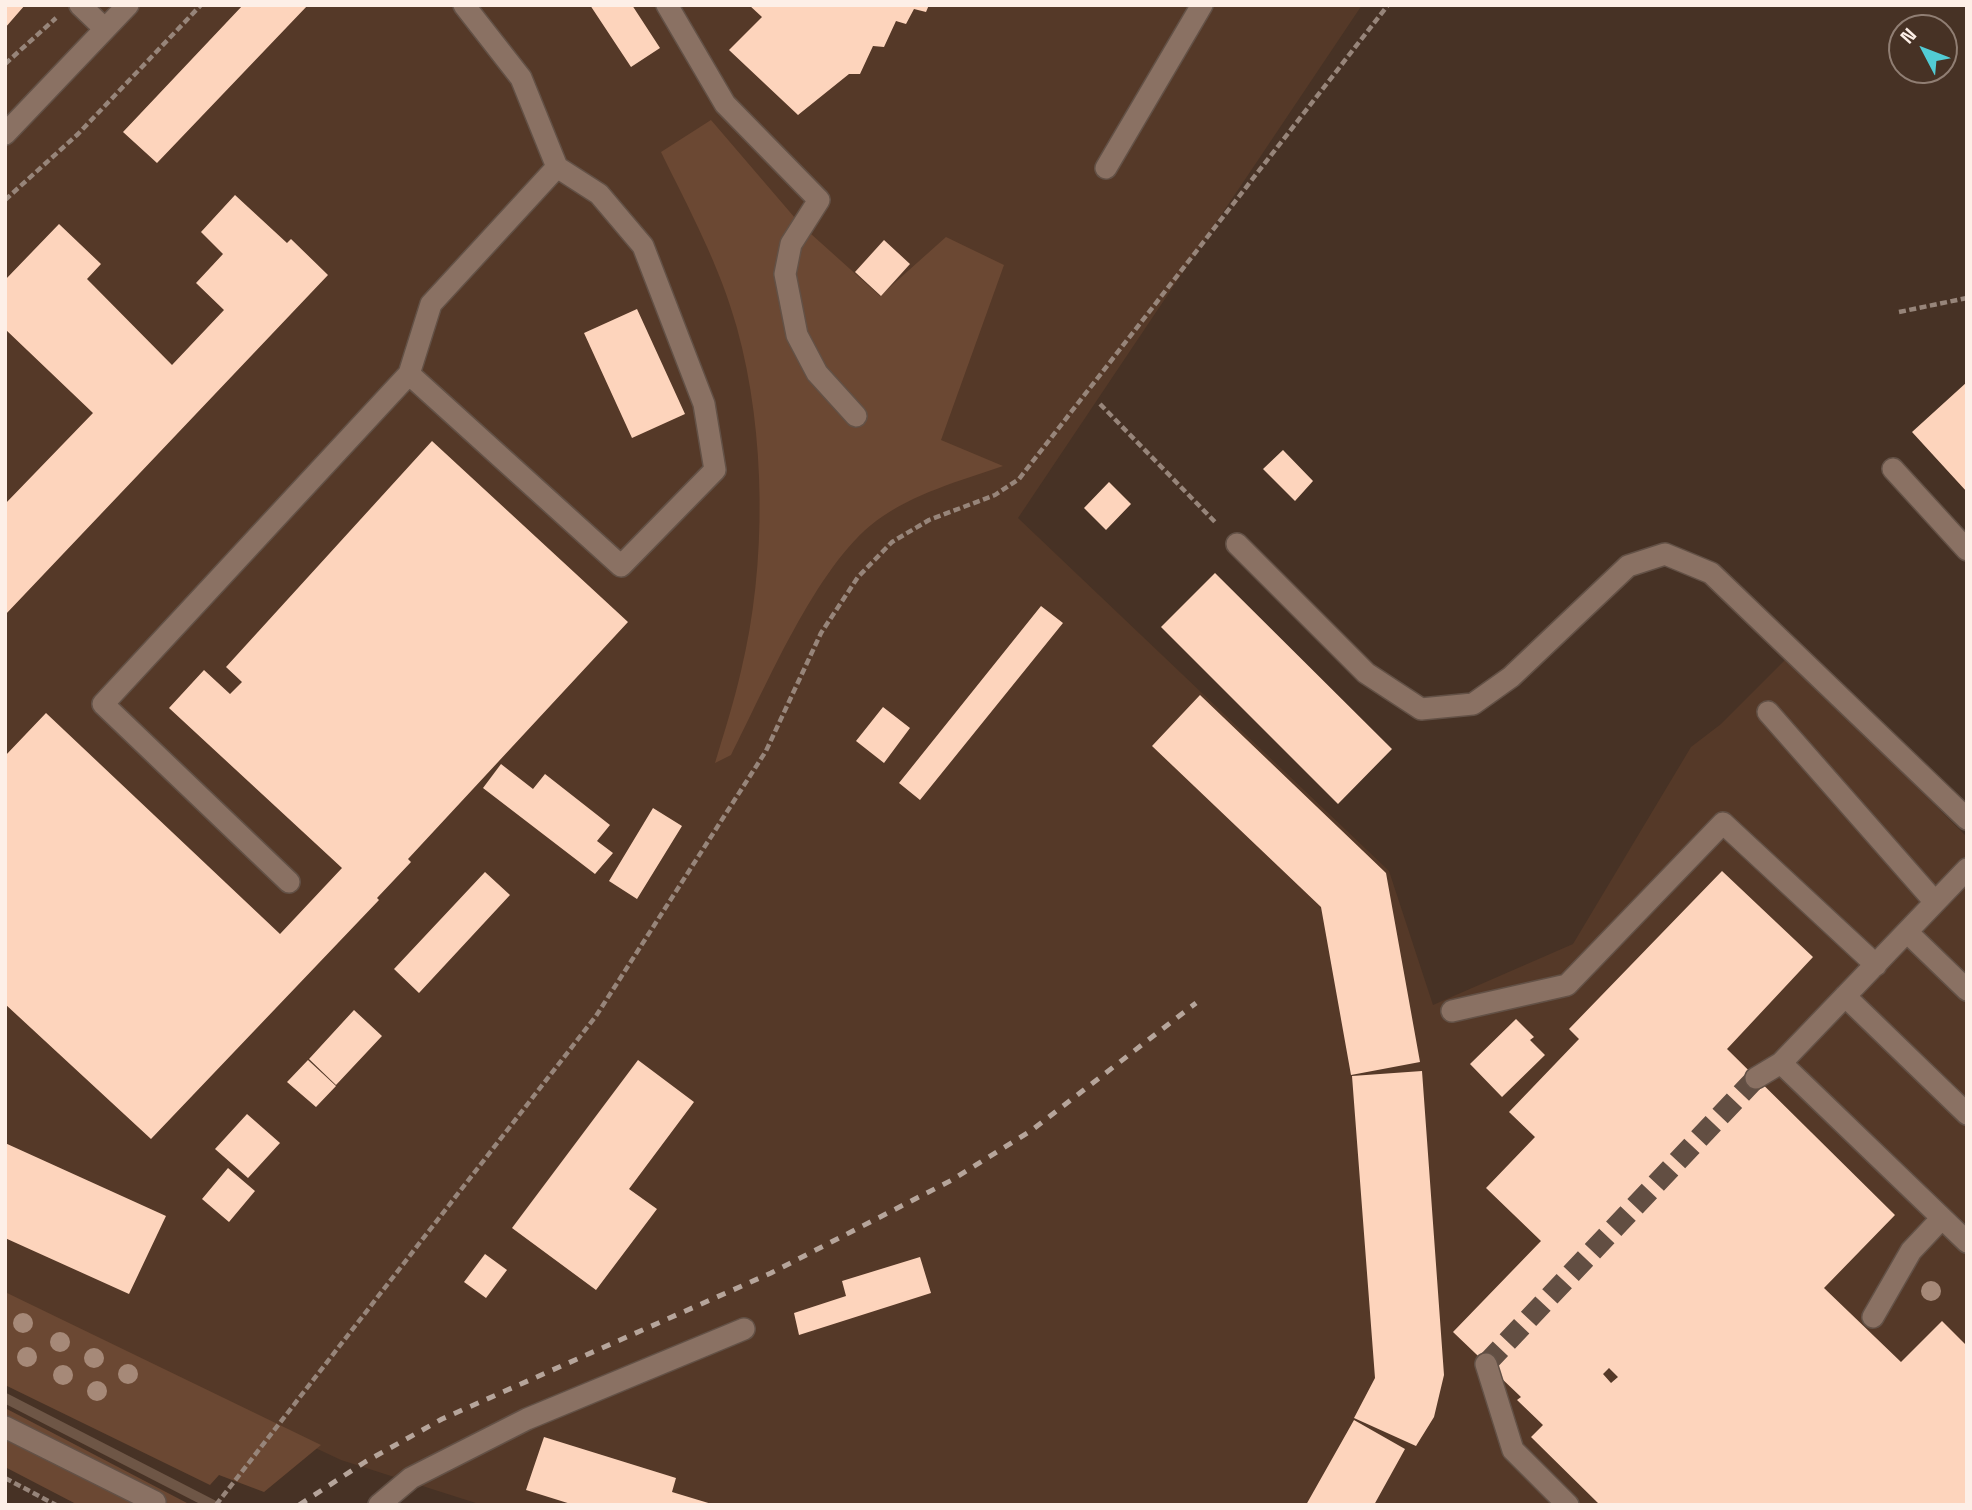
<!DOCTYPE html>
<style>
body{margin:0}
#map{position:relative;width:1972px;height:1510px;overflow:hidden;background:#473225;font-family:"Space Grotesk",sans-serif}
canvas{display:block}
.frame{position:absolute;inset:0;border:7px solid #fdefe7;pointer-events:none}
.north{position:absolute;left:1888px;top:14px;width:70px;height:70px;box-sizing:border-box;background:#473225;border:2px solid #907e73;border-radius:50%;rotate:312deg;font-size:19px;font-weight:700;line-height:28px;text-align:center;color:#fdefe7}
.north::after{content:'';display:block;margin:auto;width:24px;height:32px;background:#52ccd5;clip-path:polygon(50% 0,100% 100%,50% 72%,0 100%)}
</style>
<div id="map">
<canvas width="1972" height="1510"></canvas>
<div class="frame"></div>
<div class="north">N</div>
</div>
<script>
const ctx = document.querySelector('canvas').getContext('2d');
ctx.lineJoin = 'round';
function fillPath(path, color) { ctx.fillStyle = color; ctx.fill(path, 'evenodd'); }
function strokePath(path, color, width, dash) { ctx.strokeStyle = color; ctx.lineWidth = width; ctx.lineCap = dash ? 'butt' : 'round'; ctx.setLineDash(dash || []); ctx.stroke(path); }
fillPath(new Path2D(`
 M5,5H1362L1018,518L1389,871L1433,1005L1573,944L1691,747L1721,724L1787,658L1967,837V1505H482L341,1460L5,1302Z`), '#553928');
fillPath(new Path2D(`
 M711,120L801,225L880,296L946,237L1004,265L941,440L1003,466C960,481 914,493 876,521C816,566 766,687 731,755L715,763C724,733 734,702 741,671C767,565 766,433 737,328C720,266 689,209 661,152Z
 M5,1292L321,1445L264,1492L219,1475L210,1485L5,1385Z
 M5,1408L187,1503L78,1505L5,1467Z`), '#6b4833');
strokePath(new Path2D(`
 M5,1398L213,1505`), '#6e5646', 10);
fillPath(new Path2D(`
 M5,5H25L5,28Z
 M243,5H308L157,163L123,132Z
 M590,5H632L660,48L631,67Z
 M749,5H929L926,12L914,9L906,24L896,21L884,47L873,46L860,74H849L798,115L729,50L762,17Z
 M235,195L287,243L291,239L328,275L5,615V504L93,413L5,329V280L59,224L101,264L87,279L172,365L224,310L196,283L223,254L201,232Z
 M884,240L910,264L881,296L855,272Z
 M637,309L685,414L632,438L584,333Z
 M1967,382V492L1912,432Z
 M432,441L628,622L408,859L411,862L377,898L379,900L151,1139L5,1004V756L46,713L280,934L342,868L169,708L204,670L230,694L242,682L226,667Z
 M1283,450L1313,481L1295,501L1263,469Z
 M1109,482L1131,504L1106,530L1084,508Z
 M1215,573L1392,749L1338,804L1161,627Z
 M1041,606L1063,623L920,800L899,783Z
 M1200,695L1386,873L1420,1062L1351,1075L1321,907L1152,746Z
 M883,707L910,728L884,763L856,741Z
 M501,764L533,789L545,774L610,825L597,841L613,853L595,874L483,788Z
 M653,808L682,826L637,899L609,881Z
 M1722,871L1813,957L1727,1049L1895,1215L1824,1288L1901,1362L1942,1321L1967,1346L1965,1505H1600L1531,1437L1543,1425L1517,1400L1521,1397L1453,1332L1541,1241L1486,1188L1535,1137L1509,1112L1579,1039L1569,1029ZM1609,1368L1618,1377L1611,1383L1603,1374Z
 M485,872L510,895L419,993L394,969Z
 M354,1010L382,1036L336,1085L309,1059Z
 M1516,1019L1534,1037L1530,1040L1545,1055L1502,1097L1470,1064Z
 M308,1060L336,1086L316,1107L287,1082Z
 M638,1060L694,1102L629,1189L657,1209L596,1290L512,1228Z
 M1422,1071L1444,1375L1434,1417L1416,1446L1354,1418L1375,1378L1352,1076Z
 M247,1114L280,1143L248,1178L215,1149Z
 M5,1143L166,1216L129,1294L5,1238Z
 M228,1168L255,1191L229,1222L202,1199Z
 M485,1254L507,1270L486,1298L464,1282Z
 M920,1257L931,1293L799,1335L794,1313L846,1296L842,1281Z
 M1354,1420L1405,1449L1374,1505H1306Z
 M544,1437L676,1478L672,1492L715,1505H574L526,1490Z`), '#fdd4bc');
strokePath(new Path2D(`
 M1486,1364L1756,1078`), '#624e42', 21, [21, 10]);
const minor = new Path2D(`
 M80,5L105,29
 M667,5L725,104L819,200L791,244L785,274L797,335L817,373L856,416
 M5,134L128,5
 M1106,168L1202,5
 M409,374L621,566L715,470L704,404L643,246L599,194L557,167
 M1893,469L1967,550
 M1237,544L1366,673L1421,709L1473,704L1511,677L1628,566L1665,554L1711,573L1967,819
 M1768,712L1935,902
 M289,882L103,704L409,374L431,304L557,167L521,78L464,5
 M1907,932L1967,990
 M1845,996L1967,1114
 M1452,1011L1567,985L1723,823L1876,965
 M1781,1063L1967,1242
 M1756,1078L1781,1063L1967,869
 M1873,1317L1911,1251L1942,1218
 M1486,1364L1513,1450L1568,1505
 M5,1427L155,1502
 M379,1505L411,1478L527,1419L744,1329`);
strokePath(minor, '#635146', 24);
strokePath(new Path2D(`
 M5,64L56,18
 M5,200L78,134L201,5
 M1899,312L1967,298
 M1100,404L1216,523
 M5,1478L56,1505
 M216,1505L596,1016L766,751L821,633L858,577L892,542L929,520L995,495L1019,479L1388,5`), '#97857a', 4.5, [7, 3.5]);
strokePath(minor, '#8a7163', 21);
strokePath(new Path2D(`
 M299,1505L365,1462L442,1419L771,1273L952,1180L1032,1130L1196,1003`), '#b6a59b', 5, [9, 9]);
ctx.fillStyle = '#a68978';
for (const [x, y] of [
 [1931,1291],
 [23,1323],
 [60,1342],
 [27,1357],
 [94,1358],
 [128,1374],
 [63,1375],
 [97,1391]
]) { ctx.beginPath(); ctx.arc(x, y, 10, 0, 2 * Math.PI); ctx.fill(); }
</script>
